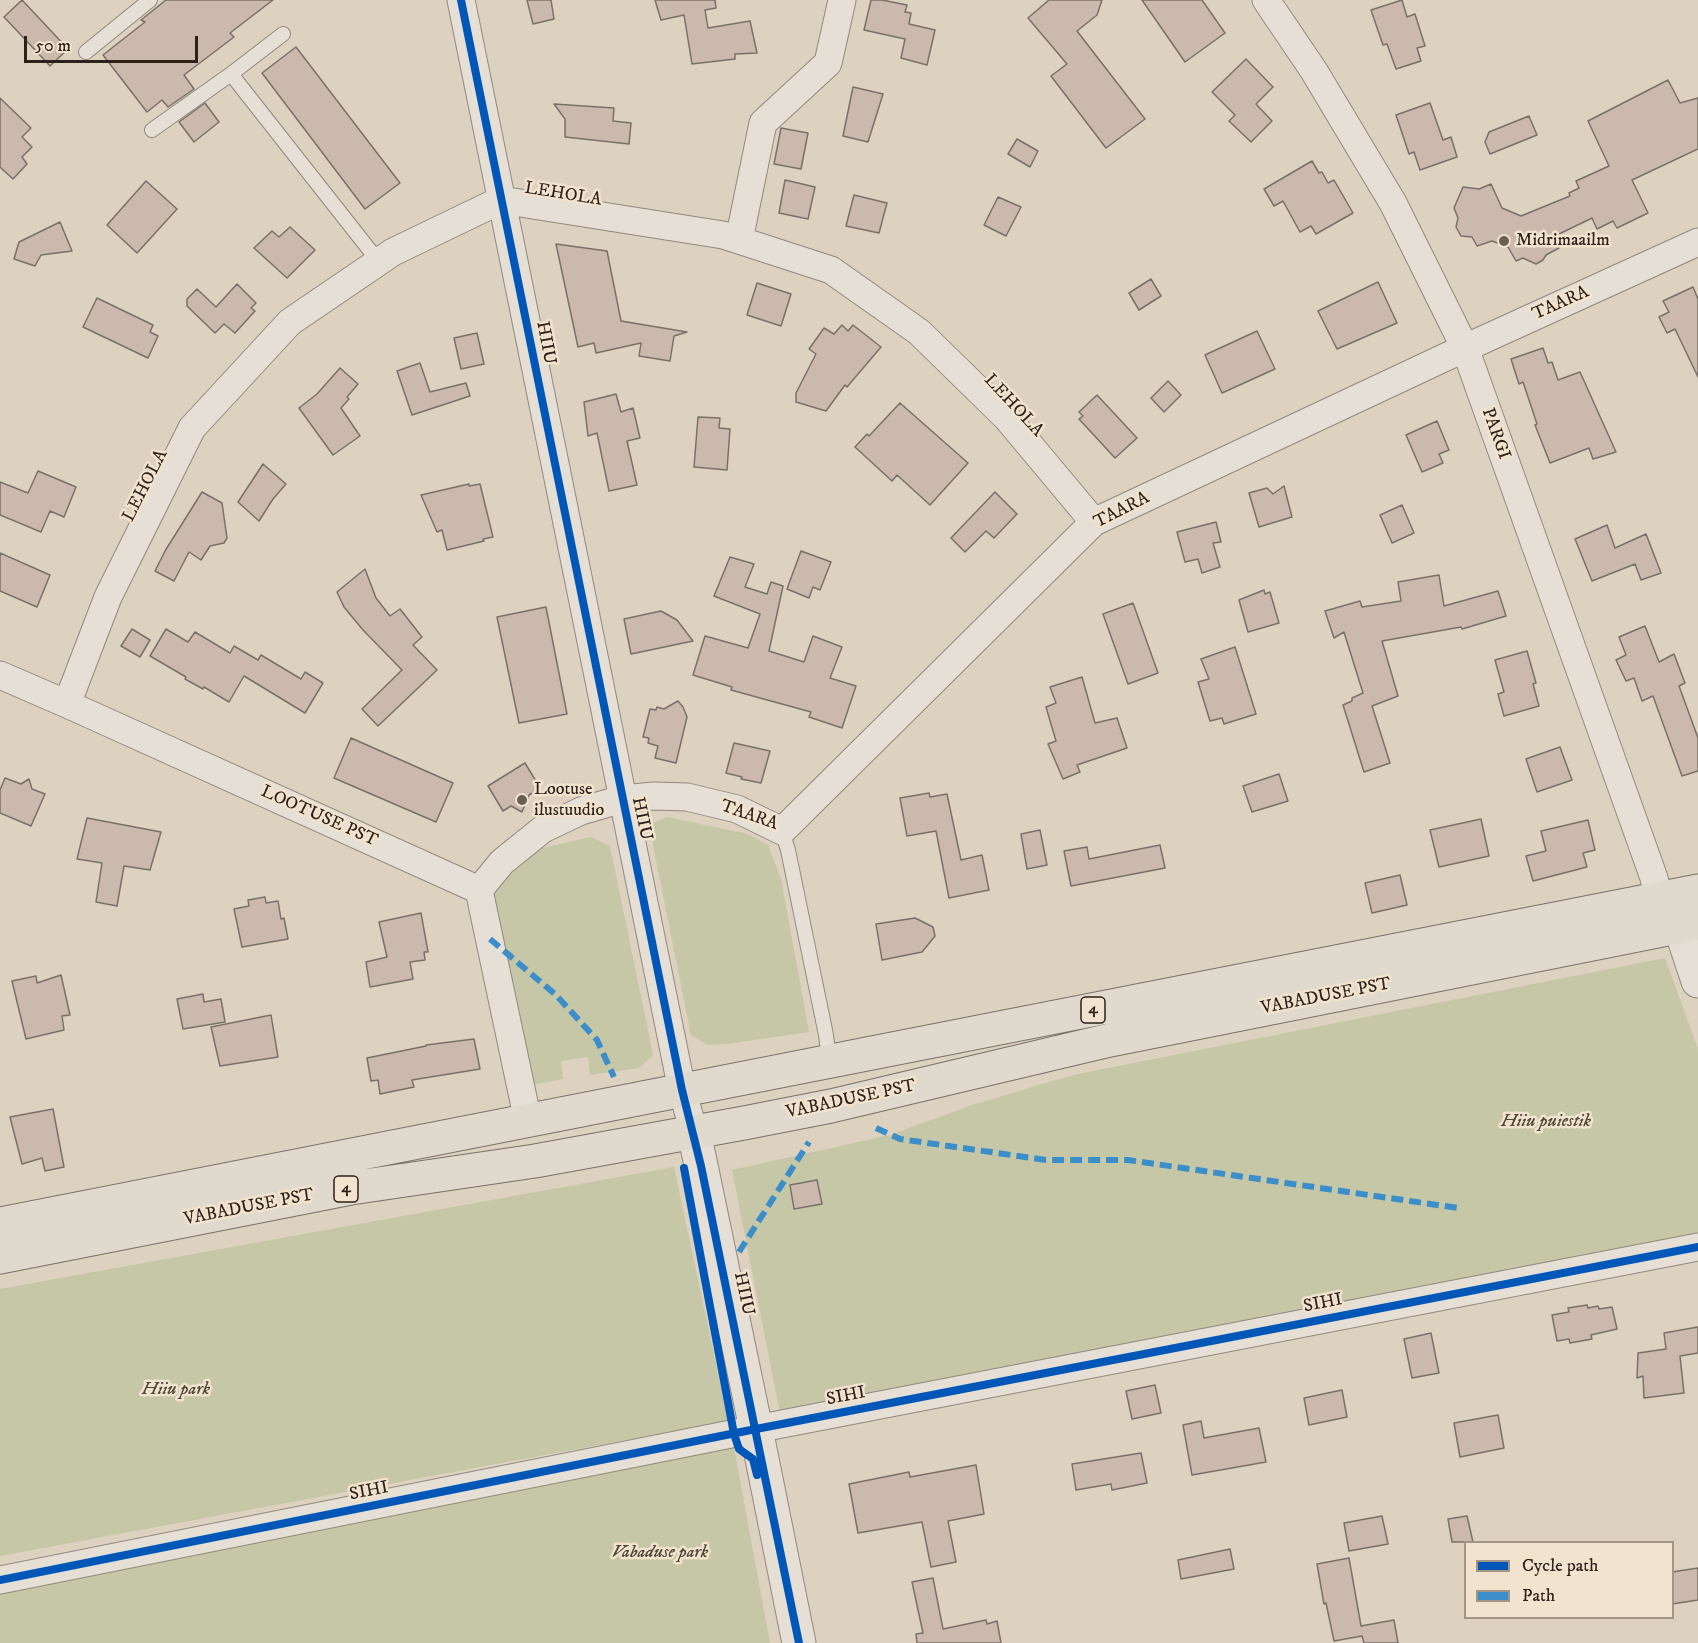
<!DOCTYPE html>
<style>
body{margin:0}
#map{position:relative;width:1698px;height:1643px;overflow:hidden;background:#ddd1c0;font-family:"IM FELL DW Pica",serif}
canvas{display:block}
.legend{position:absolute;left:1464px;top:1541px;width:210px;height:78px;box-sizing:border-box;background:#f1e3ce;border:2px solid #a39586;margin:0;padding:8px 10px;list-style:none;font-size:18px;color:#2d211b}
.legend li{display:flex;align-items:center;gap:12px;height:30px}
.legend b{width:30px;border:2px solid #a39586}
.scale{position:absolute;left:24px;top:36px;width:174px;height:27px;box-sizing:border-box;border:3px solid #2d211b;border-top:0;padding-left:8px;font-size:18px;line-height:21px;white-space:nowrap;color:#2d211b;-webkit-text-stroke:4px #f1e3ce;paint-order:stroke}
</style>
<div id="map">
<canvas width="1698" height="1643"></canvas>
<ul class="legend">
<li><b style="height:8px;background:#0057b8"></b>Cycle path</li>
<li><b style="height:8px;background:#3b8ec9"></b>Path</li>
</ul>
<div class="scale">50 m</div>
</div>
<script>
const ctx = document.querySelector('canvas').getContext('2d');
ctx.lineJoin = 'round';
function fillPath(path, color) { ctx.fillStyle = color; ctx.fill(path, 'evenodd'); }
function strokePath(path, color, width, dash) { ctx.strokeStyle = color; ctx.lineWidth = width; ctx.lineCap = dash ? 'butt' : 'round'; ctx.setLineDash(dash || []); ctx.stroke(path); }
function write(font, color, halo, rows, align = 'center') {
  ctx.font = font + ' "IM FELL DW Pica",serif'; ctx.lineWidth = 5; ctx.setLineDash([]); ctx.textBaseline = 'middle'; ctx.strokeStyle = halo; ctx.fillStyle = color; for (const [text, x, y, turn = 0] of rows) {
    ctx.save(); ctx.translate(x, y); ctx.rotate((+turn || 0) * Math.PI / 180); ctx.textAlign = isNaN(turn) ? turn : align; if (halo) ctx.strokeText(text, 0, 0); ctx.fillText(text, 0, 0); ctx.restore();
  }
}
fillPath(new Path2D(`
 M667,817L748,834L768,845L781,879L809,1032L727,1044L708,1045L691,1035L649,825Z
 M591,837L610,846L653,1055L639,1068L590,1075L588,1057L561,1061L563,1079L531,1085L494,894L509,870L533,850Z
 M1665,958L1698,1049V1233L780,1413L732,1170L890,1135L972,1105L1073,1075Z
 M674,1167L728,1421L0,1556V1289Z
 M734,1448L770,1643H0V1581Z`), '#c5c7a6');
const building = new Path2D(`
 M22,0L68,49L50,66L4,17Z
 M166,0H273L230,33L234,37L184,75L194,89L168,107L162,100L147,112L103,55L145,22L141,20Z
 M527,0H551L554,19L533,24Z
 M655,0H715L716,8L705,10L708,28L750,21L757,53L735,54V59L692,64L684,15L661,20Z
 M871,0H882L907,5L905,12L911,13L909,24L935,30L927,65L901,58L905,39L864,30Z
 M1049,0H1102L1097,15L1077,31L1145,119L1106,148L1051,76L1067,64L1028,18Z
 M1142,0H1202L1225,33L1185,62Z
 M1402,0L1407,17L1415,14L1425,46L1417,48L1421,61L1396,69L1387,44L1383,45L1371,10Z
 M296,47L400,183L365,209L262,73Z
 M1246,59L1273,87L1256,104L1272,121L1251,142L1229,121L1235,115L1212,92Z
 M1668,80L1680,103L1698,98V149L1632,180L1648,213L1617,228L1613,221L1597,229L1592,218L1555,236L1559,248L1546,255L1543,260L1536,264L1523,258L1516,261L1508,247L1492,241L1477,246L1472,237L1461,236L1456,227L1458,218L1454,208L1463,187L1479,189L1491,184L1502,208L1521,216L1570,196L1569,193L1579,188L1576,181L1609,166L1588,121Z
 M853,87L883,94L868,142L843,136Z
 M0,98L31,128L22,137L32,147L22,157L27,164L13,179L0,167Z
 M205,103L219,122L194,142L179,122Z
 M1430,103L1443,140L1451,137L1457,157L1420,170L1414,152L1409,154L1396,115Z
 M554,104L614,108L613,121L631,123L629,144L565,137V119Z
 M1529,116L1537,135L1490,154L1485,142L1489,132Z
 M781,128L808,133L801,169L774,164Z
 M1017,139L1038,151L1030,167L1008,154Z
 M1312,161L1319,173L1322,172L1328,183L1334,180L1353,213L1316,234L1311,226L1300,232L1283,201L1274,206L1264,189Z
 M785,180L815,187L808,219L779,213Z
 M146,181L177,209L137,253L107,225Z
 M854,195L887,203L879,233L846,226Z
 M998,197L1021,207L1006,236L984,225Z
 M60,222L72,251L41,255L35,266L14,259L19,242Z
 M290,227L315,250L287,278L254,248L272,231L279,237Z
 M556,244L607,251L621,321L687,332L674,336L670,361L639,356L641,343L596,353L594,343L578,347Z
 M1151,279L1161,296L1139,310L1129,293Z
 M1378,282L1397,323L1337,349L1318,311Z
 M757,283L791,294L781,326L747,315Z
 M237,284L256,303L251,308L255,311L235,333L224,324L215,333L187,306V299L197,289L216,307Z
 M1693,287L1698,299V377L1675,329L1667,333L1659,317L1669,312L1663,301Z
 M97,298L153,325L150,332L158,336L148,358L83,327Z
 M842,325L848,331L853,325L881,347L847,387L845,385L826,411L796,402V393L816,354L809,349L824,328L834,334Z
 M1257,331L1275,369L1222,393L1205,355Z
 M477,333L484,364L461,369L454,338Z
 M1543,348L1548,363L1552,362L1558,380L1580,372L1616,452L1593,459L1589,448L1550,463L1535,425L1537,424L1523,382L1519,384L1511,359Z
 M420,363L430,392L466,383L470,396L412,415L397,371Z
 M340,368L358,384L347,397L349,399L341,408L360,436L333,455L299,408L317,394Z
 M1168,381L1181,395L1164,412L1151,398Z
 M616,394L621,412L633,408L640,438L627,441L637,485L609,491L597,433L588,436L584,402Z
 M1097,395L1137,438L1115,458L1079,419L1083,416L1079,412Z
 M900,403L968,463L930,505L897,475L892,481L855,447L867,434L869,436Z
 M698,417L720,418L719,428L730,429L727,470L694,467Z
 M1437,421L1449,450L1439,454L1443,463L1422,472L1406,435Z
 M263,464L286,484L273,499L259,521L238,502Z
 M38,471L76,487L64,517L50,511L41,532L0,515V482L28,493Z
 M469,484V486L480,484L493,537L483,539L484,541L447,550L442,530L437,532L421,495Z
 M1284,486L1292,517L1259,527L1249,493L1267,488L1273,494Z
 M202,492L222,503L227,538L224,543L210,546L201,560L189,552L174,581L155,571L165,551Z
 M995,492L1017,514L994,538L986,531L965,552L951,538Z
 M1402,505L1414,533L1392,543L1380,515Z
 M1216,522L1221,542L1213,543L1220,567L1202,573L1198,559L1185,562L1177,532Z
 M1607,525L1615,548L1646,534L1661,573L1641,580L1635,564L1592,581L1575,539Z
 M801,551L831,562L820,590L813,587L809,598L787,589Z
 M0,553L50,575L37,607L0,591Z
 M730,557L754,564L745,587L767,594L771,582L783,586L769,651L804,662L813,636L842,647L830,678L856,686L842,728L809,717L811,712L731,690L732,687L693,675L705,636L748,648L760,614L714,596Z
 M365,569L376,598L390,616L400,609L422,637L413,645L437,670L378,726L362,709L402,670L363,630L344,607L337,592Z
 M1439,575L1444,606L1498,591L1506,616L1462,629L1461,627L1382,641L1398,696L1372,706L1390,763L1364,772L1343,705L1352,701V698L1363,693L1344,632L1334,638L1325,611L1360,601L1362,607L1401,601L1398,582Z
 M1264,590L1265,594L1270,592L1279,623L1248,632L1239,600Z
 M1133,603L1158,673L1128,684L1103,614Z
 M546,607L567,714L519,723L497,617Z
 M661,611L677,620L693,641L631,654L624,619Z
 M1645,626L1659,662L1674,654L1685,683L1679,686L1698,738V771L1682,776L1653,696L1642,701L1634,678L1626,681L1616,660L1626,655L1619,637Z
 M132,629L150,640L140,657L121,646Z
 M166,629L188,642L195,632L230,653L234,646L258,660L261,655L301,679L305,672L323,683L305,713L244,676L229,702L204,687L203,689L185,679L186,677L150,656Z
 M1235,647L1256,714L1224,724L1222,718L1210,721L1198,682L1209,679L1201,659Z
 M1527,651L1536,683L1533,684L1539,706L1504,716L1498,694L1504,692L1495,660Z
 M1082,677L1095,723L1117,718L1127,748L1077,765L1080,772L1063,779L1048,744L1056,741L1046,707L1056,703L1050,687Z
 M678,701L683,707L687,717L676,763L655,758L658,746L648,743L649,738L643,737L650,709L656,710L657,707L664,709Z
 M351,738L453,783L436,822L334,778Z
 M734,743L770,751L761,783L741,779L742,777L726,773Z
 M1560,747L1572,780L1537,792L1526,759Z
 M525,763L540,788L529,795L522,812L511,806L503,811L488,786Z
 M1279,774L1288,801L1252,812L1243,786Z
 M5,778L21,784L29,779L32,789L45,794L31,826L0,813V790Z
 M929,793L930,797L947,794L961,860L982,855L989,890L949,898L936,831L907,836L900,798Z
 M87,818L161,832L150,870L124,866L117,906L96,902L102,863L77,859Z
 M1481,819L1489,856L1439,867L1430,830Z
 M1588,820L1595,850L1583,853L1587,867L1533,881L1526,856L1546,851L1541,831Z
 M1040,830L1047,865L1027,869L1021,834Z
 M1160,845L1165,868L1071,886L1064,851L1087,847L1089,859Z
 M1400,875L1407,905L1372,913L1365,883Z
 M265,897L266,903L278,901L281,919L284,918L288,939L242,947L234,909L249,906L248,900Z
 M421,913L428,952H424L425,960L410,962L413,979L370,987L366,962L387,957L379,922Z
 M915,918L933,927L935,936L922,952L882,960L876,924Z
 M61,975L70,1015L62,1016L64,1030L26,1039L12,981L36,976L37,983Z
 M203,994L204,1002L221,999L225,1022L183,1029L177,999Z
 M271,1015L278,1057L220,1066L211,1027Z
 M474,1039L480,1069L412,1080L414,1087L380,1094L378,1080L371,1081L367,1058L426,1046V1045Z
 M53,1109L64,1167L45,1171L42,1158L22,1164L10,1117Z
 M817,1180L822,1204L794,1209L790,1185Z
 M1587,1305L1588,1308L1598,1306L1599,1309L1612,1307L1617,1329L1591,1335L1592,1339L1570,1343L1569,1339L1557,1341L1552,1315L1569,1312L1568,1308Z
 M1698,1327V1353L1680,1356L1684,1393L1644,1398L1643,1376L1637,1378L1638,1353L1666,1349L1664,1333Z
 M1431,1333L1439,1373L1412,1378L1404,1339Z
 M1155,1385L1161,1413L1132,1419L1126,1391Z
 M1342,1390L1347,1417L1309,1425L1304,1398Z
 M1498,1415L1504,1448L1460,1457L1454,1423Z
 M1201,1421L1204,1438L1259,1428L1266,1462L1192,1475L1183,1425Z
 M1141,1453L1147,1483L1112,1490L1111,1484L1076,1490L1072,1464Z
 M976,1465L984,1514L948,1521L956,1562L931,1567L922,1522L858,1533L849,1484L909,1472L910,1477Z
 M1382,1516L1388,1544L1349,1551L1344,1523Z
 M1467,1516L1473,1542H1452L1448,1519Z
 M1230,1549L1234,1569L1181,1579L1178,1560Z
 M1349,1558L1361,1626L1394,1620L1398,1643H1364L1362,1636L1334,1641L1326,1603L1324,1604L1317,1564Z
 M1698,1568V1600L1672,1604V1572Z
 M933,1578L943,1629L986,1620L987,1624L997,1621L1001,1643H917L916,1634L923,1633L912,1582Z`);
fillPath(building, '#cbb9ae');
strokePath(building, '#797169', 1.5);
const service = new Path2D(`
 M86,52L150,0
 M231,74L283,34
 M152,130L231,74L379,262
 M782,831L788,850L826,1035L829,1061`);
const minor = new Path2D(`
 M461,0L682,1090L694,1132
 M1266,0L1314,71L1393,203L1465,348L1654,878L1659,899
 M739,240L763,123L828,63L842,0
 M0,675L67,704L479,890
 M67,704L108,597L192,428L290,322L393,252L501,200L723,235L831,270L919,332L1007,418L1094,522
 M479,890L502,862L543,829L581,811L622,799L654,796L687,797L737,809L782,831L1094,522L1465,348L1698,242
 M479,890L528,1121
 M0,1580L756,1429L1698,1247`);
const tertiary = new Path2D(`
 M1663,905L1680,927L1698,981
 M694,1132L756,1429L799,1643`);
const trunk = new Path2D(`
 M0,1224L1698,891
 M0,1257L351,1188L535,1161L744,1123L831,1106L1110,1040L1698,923`);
strokePath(service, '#91897f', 16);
strokePath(minor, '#91897f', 29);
strokePath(tertiary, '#91897f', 35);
strokePath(trunk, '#797169', 35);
strokePath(service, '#e5dfd5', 14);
strokePath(minor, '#e5dfd5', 27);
strokePath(tertiary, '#e5dfd5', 33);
strokePath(trunk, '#e0d9ce', 33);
strokePath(new Path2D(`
 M490,939L556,995L597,1040L614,1077
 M876,1128L900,1139L1046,1160H1128L1458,1208
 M739,1252L809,1142`), '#3b8ec9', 6, [12, 6]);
strokePath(new Path2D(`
 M461,0L682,1090L701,1166L799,1643
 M684,1168L734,1434L739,1449L753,1459L757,1475
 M0,1580L756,1429L1698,1247`), '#0057b8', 8);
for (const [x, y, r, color] of [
 [1504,241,6,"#6b5f55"],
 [522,800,6,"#6b5f55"]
]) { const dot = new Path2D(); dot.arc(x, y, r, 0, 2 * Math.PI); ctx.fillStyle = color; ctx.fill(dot); strokePath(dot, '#f1e3ce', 2); }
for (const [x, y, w] of [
 [1093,1010,24],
 [346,1189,24]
]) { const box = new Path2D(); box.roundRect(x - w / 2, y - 13, w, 26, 4.5); ctx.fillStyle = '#f1e3ce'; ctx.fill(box); strokePath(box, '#2d211b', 1.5); }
write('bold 16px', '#2d211b', null, [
 ["4",1093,1010],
 ["4",346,1189]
]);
write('18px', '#2d211b', '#f1e3ce', [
 ["LEHOLA",563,195,9],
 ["TAARA",1561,304,-24],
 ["HIIU",545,343,79],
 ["LEHOLA",1013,406,47],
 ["PARGI",1495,434,70],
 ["LEHOLA",146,486,-63],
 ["TAARA",1122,511,-27],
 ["TAARA",749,816,19],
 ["LOOTUSE PST",319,817,24],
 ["HIIU",641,819,78],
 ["VABADUSE PST",1326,997,-11],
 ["VABADUSE PST",851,1100,-12],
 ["VABADUSE PST",249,1208,-11],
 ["HIIU",743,1294,78],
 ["SIHI",1323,1304,-11],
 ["SIHI",846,1397,-11],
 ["SIHI",369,1492,-11]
]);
write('18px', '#2d211b', '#f1e3ce', [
 ["Midrimaailm",1516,241],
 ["Lootuse",534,790],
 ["ilustuudio",534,811]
], 'left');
write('italic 18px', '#4e4838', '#f1e3ce', [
 ["Hiiu puiestik",1546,1122],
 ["Hiiu park",176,1390],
 ["Vabaduse park",660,1553]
]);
</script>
